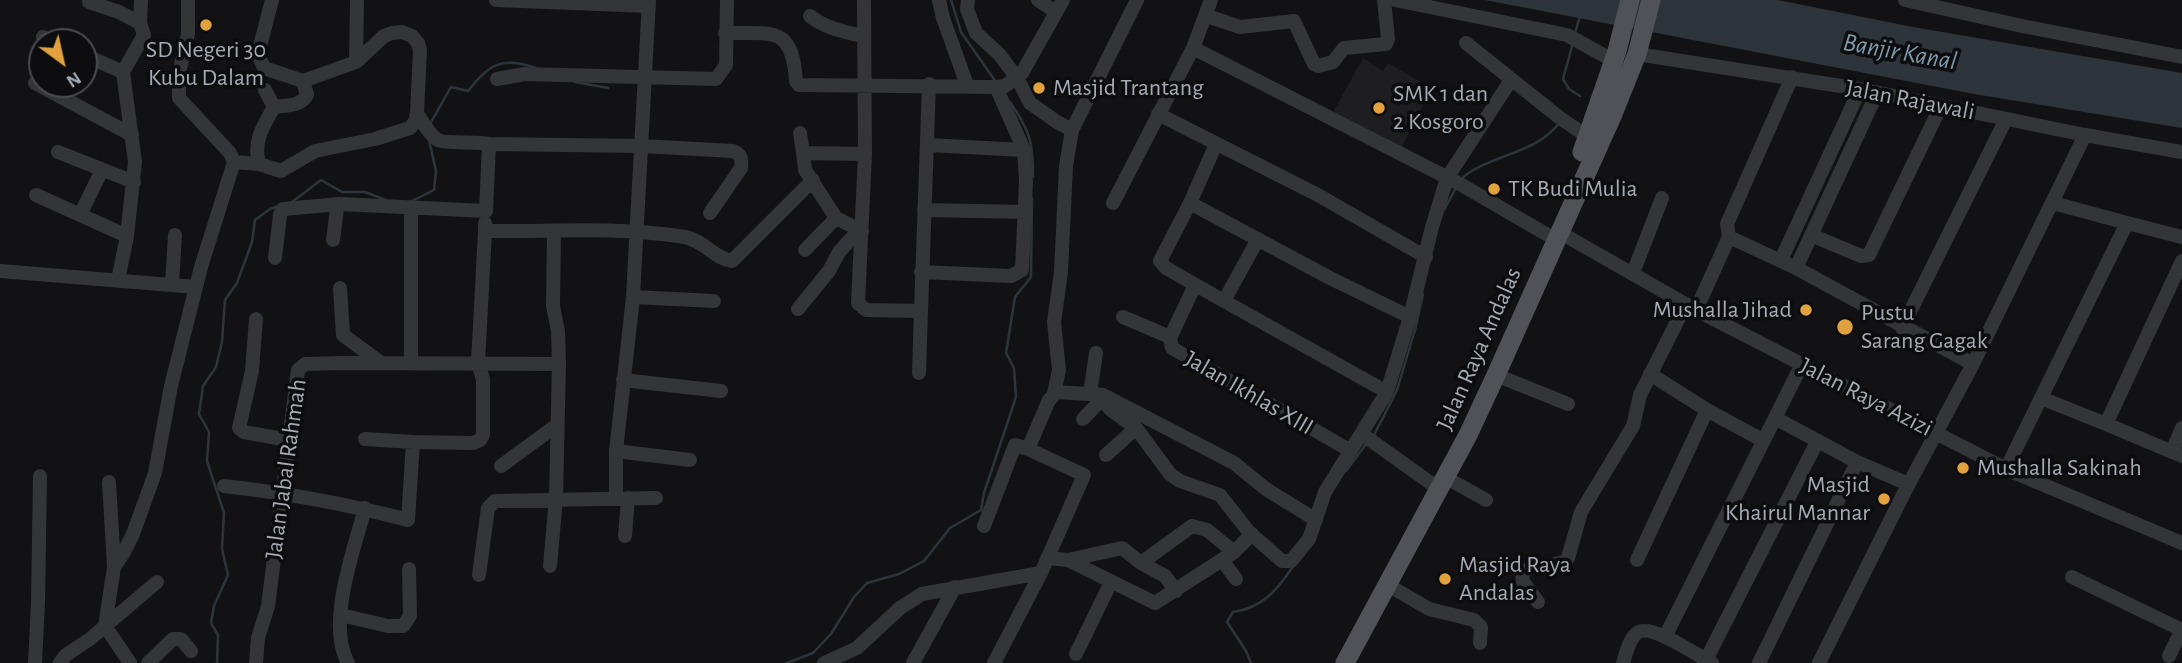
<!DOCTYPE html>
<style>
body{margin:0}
#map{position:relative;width:2182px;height:663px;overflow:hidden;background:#121214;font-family:"Alegreya Sans",sans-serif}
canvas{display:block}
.north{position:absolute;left:28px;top:28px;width:70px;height:70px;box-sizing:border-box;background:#0d0d0f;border:2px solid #4a4c51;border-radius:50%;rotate:147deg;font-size:19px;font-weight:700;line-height:28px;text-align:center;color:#a5aab3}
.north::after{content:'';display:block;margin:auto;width:24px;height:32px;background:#e1a13d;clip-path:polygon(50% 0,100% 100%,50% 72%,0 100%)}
</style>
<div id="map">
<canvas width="2182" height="663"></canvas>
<div class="north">N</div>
</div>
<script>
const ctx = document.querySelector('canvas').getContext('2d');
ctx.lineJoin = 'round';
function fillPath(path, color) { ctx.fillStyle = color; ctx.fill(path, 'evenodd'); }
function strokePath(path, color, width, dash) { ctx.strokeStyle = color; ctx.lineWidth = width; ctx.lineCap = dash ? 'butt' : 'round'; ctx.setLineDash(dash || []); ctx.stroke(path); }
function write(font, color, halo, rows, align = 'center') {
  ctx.font = font + ' "Alegreya Sans",sans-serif'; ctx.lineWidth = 7; ctx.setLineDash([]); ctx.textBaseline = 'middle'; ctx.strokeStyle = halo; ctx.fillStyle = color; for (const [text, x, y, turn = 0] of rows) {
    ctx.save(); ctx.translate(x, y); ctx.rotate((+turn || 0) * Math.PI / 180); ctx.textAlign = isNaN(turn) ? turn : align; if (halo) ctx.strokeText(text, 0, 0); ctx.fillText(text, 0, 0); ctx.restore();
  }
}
fillPath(new Path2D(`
 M1363,58L1383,71L1388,63L1423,83L1416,97L1425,102L1400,150L1332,114Z`), '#1e1e21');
fillPath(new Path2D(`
 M1485,0H1778L1913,27L2182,73V128L1974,94Z`), '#2d353b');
strokePath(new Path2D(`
 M951,0L961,32L996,82
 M1575,33L1580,16
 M1573,43L1563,79L1569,89L1580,96
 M575,82L608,88
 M1010,102C1030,131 1033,141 1033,177
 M430,124L451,87L468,91C489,64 502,56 536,68
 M1461,179C1489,154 1536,155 1560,122
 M292,202L321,180L342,192H365L386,200
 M410,202L434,190L436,171L429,140
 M1444,210L1456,188
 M1374,435L1397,390L1415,330L1423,294
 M1346,471L1367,443
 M217,663L218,635L211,623L214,606L228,575L222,549L224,513L207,461L209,432L199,414L203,386L216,367L222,342L225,300L237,283L252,242L255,220L270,209L279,206
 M787,663L813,653L831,634L854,597L867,583L899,574L924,561L950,528L981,510L984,493L1016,397L1014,368L1006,353L1015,297L1031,277L1032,198
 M1251,663L1246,651L1227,622L1233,612C1263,608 1278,589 1294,565`), '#2d353b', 2.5);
strokePath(new Path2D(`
 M496,0L649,6
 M649,0L633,297L616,451L690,460
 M864,0L865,154L858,303L866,310L921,311L929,84
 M939,0L943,18L967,85
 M968,0L967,9L976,33L999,54L1017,78L1030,103L1057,122L1072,130
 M1038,0L1056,12
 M1395,0L1567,35L1614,61
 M1905,0L2022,26L2182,57
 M89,2L119,12L140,23
 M810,16C825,28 844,32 863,36
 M1207,16L1240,27L1294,21L1314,64L1318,66L1333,62L1344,48L1386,44L1388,39L1384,0
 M725,33C772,34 792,24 796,81L799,85L996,87L1005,86L1022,73L1063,0
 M43,37L53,42
 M1466,43L1560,118L1588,137
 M1193,48L1460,184L1546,234
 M1637,54L1860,89L2085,135L2182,152
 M84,55L123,72
 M356,62L357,0
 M497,79L525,74L716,79L726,65L727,0
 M35,83L132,135
 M265,90L274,107
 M417,113C422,121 430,136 438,140C446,144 476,141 489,144
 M1158,114L1318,195L1426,257
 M800,133L803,153
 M1216,144L1190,203L1160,261L1166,268L1224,301
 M928,145L1024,150
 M58,152L134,182
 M234,162L259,164L281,171L315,151L375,139L410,128L415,122L417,113L420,50L418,43L412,36L402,32L392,33L384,36L356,62L303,81L264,68L258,54L272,0
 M259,164C253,141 263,126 274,107C287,105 300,107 307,95L303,81
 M36,195L127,236
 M1113,203L1193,48L1211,0
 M1190,203L1330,278L1410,317
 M924,210L1026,212
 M80,215L102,170
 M485,223V231C551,232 619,226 685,237C703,240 715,259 732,261L813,180
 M2127,223L2182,237
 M862,231L836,218L805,170L803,153L865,154
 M1559,232L1696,310L2006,469L2182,543
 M1811,235L1861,256L1869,255L1941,106
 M1729,237L1796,268L1973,364L1904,493L1819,663
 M1258,239L1224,301L1387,392
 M333,240L337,209L340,204L486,211L489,144L641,146L733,151C742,155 742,159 741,168L710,213
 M805,250L836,218
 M275,258L280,215L283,209L340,204
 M1781,260L1860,89
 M1796,268L1877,93
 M0,271L196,287
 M921,272L1011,276L1022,270L1026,181L1024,150L996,87
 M1633,273L1662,198
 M118,280L127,236L135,162L123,72L144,35L140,23L141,0
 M172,284L175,235
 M1195,285L1170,338L1172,348L1351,451
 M340,288L343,335L381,363
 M633,297L714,301
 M798,309L829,271L839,252L859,230
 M1696,310L1729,237L1727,224L1792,77
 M1123,317L1170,337
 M256,319L252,371L239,428L244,432L288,440
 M1902,328L2006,119
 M411,363V208
 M1802,364L1775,418L1857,462L1908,484
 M1973,364L2085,135
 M919,373L921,311
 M1496,375L1568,404
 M623,380L721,391
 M1054,393L1059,370L1054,322L1061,272L1066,166L1072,130L1137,0
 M1090,394L1096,353
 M1097,394L1110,409L1136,428L1170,474L1180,481L1220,495L1249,532L1282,561H1291L1309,539L1325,492L1387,392L1410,317L1432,227L1447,178L1511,80
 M2041,398L2106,424L2182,261
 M1707,410L1762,440
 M1083,419L1101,400
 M2106,424L2182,456
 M1362,434L1439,489
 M365,439L413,442
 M2172,452L2182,428
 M1106,455L1136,428
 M501,466L557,425
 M2006,469L2127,223L2053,203
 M1445,477L1486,500
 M109,482L114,567
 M224,486C286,493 347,504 408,520L413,442L473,443L480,440L483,435V379L478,363L485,231
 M616,498V451
 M984,526L1015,445L1028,449
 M625,536L628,498
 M1048,558L1068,560L1155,603L1234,552L1252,534
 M1068,560L1122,548L1141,563L1165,576L1176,591
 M1222,560L1236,579
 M1637,560L1707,410L1650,374
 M1141,563L1192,526L1207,530L1234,552
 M550,566L556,498L559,364
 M479,575L488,508L495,501L656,498
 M2072,577L2182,630
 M1388,585L1429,609L1474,620L1481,627L1480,643
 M1538,602L1523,582L1522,573L1528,569L1564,562L1568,558L1581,512L1633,426L1640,395L1686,304
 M341,615L388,626H403L410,616L409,569
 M1665,637L1775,418
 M1076,654L1111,582
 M2169,656L2182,629
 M1706,660L1817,442
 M35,663L38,603L40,476
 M60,663L66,655L90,639L157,582
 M130,663L105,626L114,567L124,552L133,534L155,473L171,386L201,267L234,162L230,153L179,98V73L188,34V0
 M148,663L173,639H181L191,651
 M256,663L258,638L268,606L298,370L305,364L342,363L559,364L558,331L553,306L554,232
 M348,663C326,624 354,550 365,508
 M824,663L857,648L900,608L922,594L1041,573
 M913,663L955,587
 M994,663L1041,573L1084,475L1028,449L1049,400L1057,392L1103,395L1234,463L1266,489L1316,520
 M1623,663C1626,654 1629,639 1637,633C1651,622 1697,656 1712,663
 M1759,663L1857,462`), '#343538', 14);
strokePath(new Path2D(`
 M1582,152L1617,51L1630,0
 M1345,663L1468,435L1496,375L1613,114L1637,54L1651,0`), '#505257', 19);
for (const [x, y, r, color] of [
 [206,25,7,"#e1a13d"],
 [1039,88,7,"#e1a13d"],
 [1379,108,7,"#e1a13d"],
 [1494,189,7,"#e1a13d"],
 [1806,310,7,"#e1a13d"],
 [1845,327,9,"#e1a13d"],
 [1963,468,7,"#e1a13d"],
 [1884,499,7,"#e1a13d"],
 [1445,579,7,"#e1a13d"]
]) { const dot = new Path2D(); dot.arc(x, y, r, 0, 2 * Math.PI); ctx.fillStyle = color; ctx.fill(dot); strokePath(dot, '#0d0d0f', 2.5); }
write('24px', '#a5aab3', '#0d0d0f', [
 ["SD Negeri 30",206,50,"center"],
 ["Kubu Dalam",206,78,"center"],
 ["Masjid Trantang",1053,88],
 ["SMK 1 dan",1393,94],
 ["2 Kosgoro",1393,122],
 ["TK Budi Mulia",1508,189],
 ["Mushalla Jihad",1792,310,"right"],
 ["Pustu",1861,313],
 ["Sarang Gagak",1861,341],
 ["Mushalla Sakinah",1977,468],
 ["Masjid",1870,485,"right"],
 ["Khairul Mannar",1870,513,"right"],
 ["Masjid Raya",1459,565],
 ["Andalas",1459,593]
], 'left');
write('24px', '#a5aab3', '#0d0d0f', [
 ["Jalan Rajawali",1910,100,11],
 ["Jalan Raya Andalas",1479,349,-66],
 ["Jalan Ikhlas XIII",1249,393,30],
 ["Jalan Raya Azizi",1866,397,27],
 ["Jalan Jabal Rahmah",286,469,-82]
]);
write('italic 26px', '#7e99ab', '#0d0d0f', [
 ["Banjir Kanal",1900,52,10]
]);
</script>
